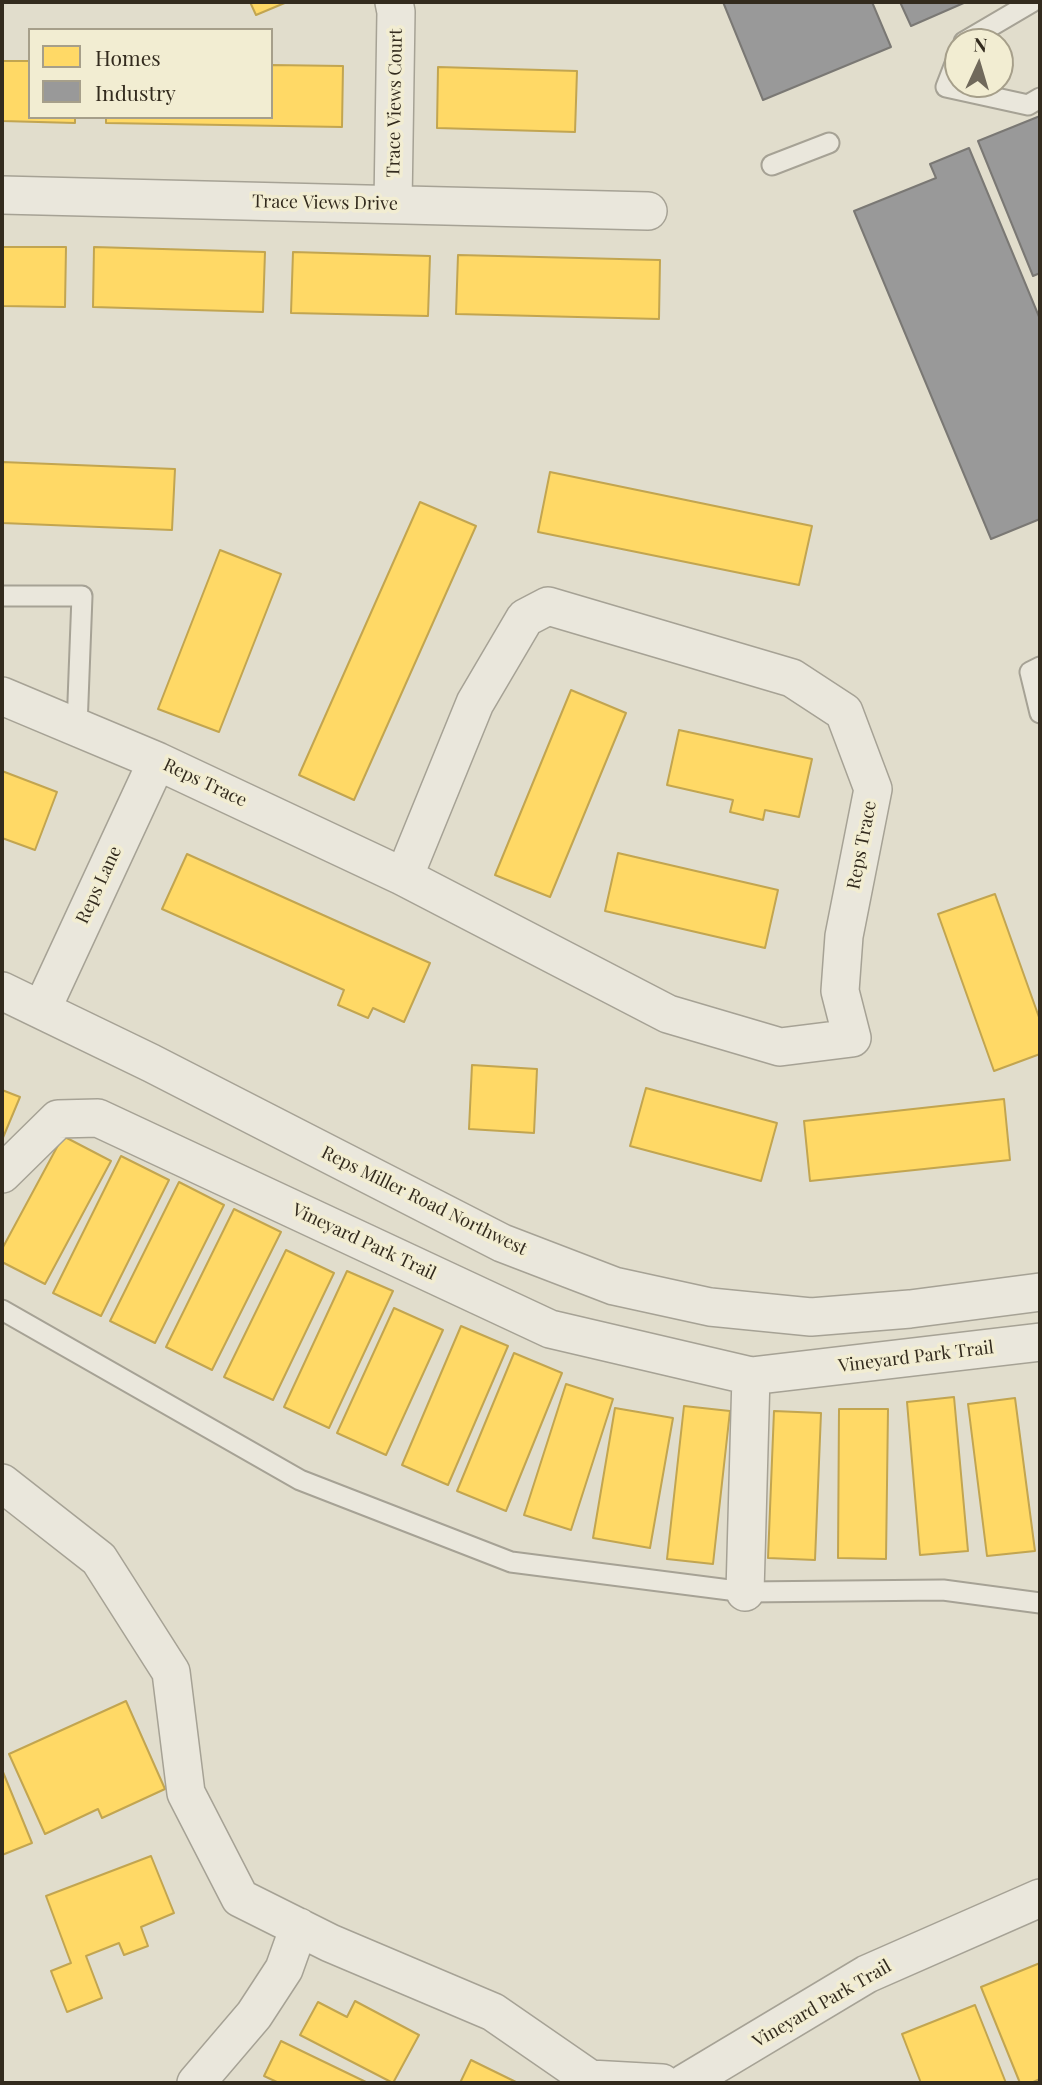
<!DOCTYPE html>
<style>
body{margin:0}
#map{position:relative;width:1042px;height:2085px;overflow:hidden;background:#e1ddcc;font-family:"Playfair Display",serif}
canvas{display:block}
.frame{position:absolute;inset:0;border:4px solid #332b1e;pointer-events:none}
.legend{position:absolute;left:28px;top:28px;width:245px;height:91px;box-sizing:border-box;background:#f2edd2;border:2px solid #a69f8a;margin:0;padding:9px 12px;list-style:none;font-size:21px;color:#332b1e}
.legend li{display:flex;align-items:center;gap:14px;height:35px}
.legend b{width:35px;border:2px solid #a69f8a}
.north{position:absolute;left:944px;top:28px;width:70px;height:70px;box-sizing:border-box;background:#f2edd2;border:2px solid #a69f8a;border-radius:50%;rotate:4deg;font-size:19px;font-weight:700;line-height:28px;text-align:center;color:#332b1e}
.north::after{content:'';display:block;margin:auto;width:24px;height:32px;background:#70695b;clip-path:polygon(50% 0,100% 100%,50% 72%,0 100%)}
</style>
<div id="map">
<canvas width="1042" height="2085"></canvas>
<div class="frame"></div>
<ul class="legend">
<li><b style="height:19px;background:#ffd966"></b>Homes</li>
<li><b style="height:19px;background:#999"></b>Industry</li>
</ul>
<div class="north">N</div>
</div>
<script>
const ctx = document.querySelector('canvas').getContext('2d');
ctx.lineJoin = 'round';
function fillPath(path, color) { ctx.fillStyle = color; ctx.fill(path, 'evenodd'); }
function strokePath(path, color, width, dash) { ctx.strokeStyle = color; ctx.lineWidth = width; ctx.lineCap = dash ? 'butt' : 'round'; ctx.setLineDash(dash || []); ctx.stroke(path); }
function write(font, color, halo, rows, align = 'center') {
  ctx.font = font + ' "Playfair Display",serif'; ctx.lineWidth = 7; ctx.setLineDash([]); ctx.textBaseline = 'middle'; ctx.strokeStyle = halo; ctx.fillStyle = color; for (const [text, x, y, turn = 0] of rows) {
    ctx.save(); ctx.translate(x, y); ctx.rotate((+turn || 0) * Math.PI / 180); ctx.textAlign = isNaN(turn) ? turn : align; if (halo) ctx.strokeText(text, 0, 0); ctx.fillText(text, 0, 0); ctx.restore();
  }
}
const homes = new Path2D(`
 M250,2H287L256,15Z
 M2,61H30V117H75V123L2,121Z
 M271,65L343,66L342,127L106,123V117H271Z
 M438,67L577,71L575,132L437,128Z
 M2,247H66L65,307L2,306Z
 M94,247L265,252L263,312L93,307Z
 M293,252L430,256L428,316L291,313Z
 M458,255L660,260L659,319L456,314Z
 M2,462L175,469L172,530L2,523Z
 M550,472L812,526L799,585L538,532Z
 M420,502L476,526L354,800L299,775Z
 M220,550L281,574L219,732L158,709Z
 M571,690L626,713L550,897L495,875Z
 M679,730L812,759L799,817L765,810L763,820L730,812L733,800L667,785Z
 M2,771L57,792L35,850L2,838Z
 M618,853L778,890L765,948L605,911Z
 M187,854L430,963L404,1022L373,1008L368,1018L338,1005L344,990L162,909Z
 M995,894L1040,1020V1054L994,1071L938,914Z
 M472,1065L537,1069L534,1133L469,1129Z
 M646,1088L777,1123L761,1181L630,1146Z
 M2,1090L20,1097L2,1140Z
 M1004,1099L1010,1160L810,1181L804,1121Z
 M63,1136L111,1161L45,1284L2,1262V1249Z
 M121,1156L169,1180L101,1316L53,1293Z
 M179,1182L224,1205L155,1343L110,1321Z
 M234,1209L281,1232L212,1370L166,1347Z
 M286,1250L334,1273L273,1400L224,1377Z
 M347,1271L393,1291L329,1428L284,1407Z
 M394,1308L443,1330L386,1455L337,1433Z
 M461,1326L508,1346L448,1485L402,1465Z
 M514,1353L562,1373L506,1511L457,1491Z
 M566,1384L613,1399L571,1530L524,1515Z
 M954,1397L968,1551L920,1555L907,1402Z
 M1015,1398L1035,1551L987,1556L968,1404Z
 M684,1406L730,1411L713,1564L667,1559Z
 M615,1408L673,1418L650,1548L593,1538Z
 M839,1409H888L886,1559L838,1558Z
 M774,1411L821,1413L815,1560L768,1558Z
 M126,1701L165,1789L102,1818L98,1809L45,1834L9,1754Z
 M3,1772L32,1843L2,1855V1773Z
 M151,1856L174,1913L141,1927L148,1946L124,1955L119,1943L86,1956L102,1998L67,2012L51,1971L71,1963L46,1896Z
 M1040,1963V2079L1031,2083H1020L981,1987Z
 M355,2001L419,2035L393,2083L300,2035L318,2002L347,2017Z
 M975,2005L1006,2083H921L902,2034Z
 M281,2041L368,2083H279L264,2076Z
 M471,2060L518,2083H460Z`);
fillPath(homes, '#ffd966');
strokePath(homes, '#c2a550', 2);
const industry = new Path2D(`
 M723,2H872L891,47L763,100Z
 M900,2H966L911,26Z
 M1040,116V273L1033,276L978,141Z
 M969,148L1040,319V519L991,539L854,211L936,178L930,164Z`);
fillPath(industry, '#999');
strokePath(industry, '#7a7874', 2);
const lane = new Path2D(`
 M964,42L1032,2
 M958,56L946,87L1028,105L1040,98
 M772,165L829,143
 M2,596H82L77,727
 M1040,667L1030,672L1040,713
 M2,1310L300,1480L511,1562L745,1592L943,1590L1040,1603`);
const street = new Path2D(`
 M2,195L648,211
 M393,204L396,12L394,2
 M2,696L157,761L404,877L668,1014L780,1047L852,1038L840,991L844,936L873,789L844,712L792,678L548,606L525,618L475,703L404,877
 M2,991L151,1063L502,1243L614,1286L710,1307L811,1317L910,1309L1040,1292
 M42,1009L157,761
 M2,1174L58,1119L98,1118L550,1329L751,1376L1040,1342
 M2,1483L99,1559L171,1672L186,1793L240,1898L330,1943L493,2012L590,2079L662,2083
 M745,1592L751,1376
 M196,2083L254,2015L284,1969L299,1927
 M685,2083L867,1974L1040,1898`);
strokePath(lane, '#a6a295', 23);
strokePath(street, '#a6a295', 40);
strokePath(lane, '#eae7dc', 19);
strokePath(street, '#eae7dc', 37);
write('18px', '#332b1e', '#f2edd2', [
 ["Trace Views Court",395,103,-89],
 ["Trace Views Drive",325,203,1],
 ["Reps Trace",205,783,25],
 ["Reps Trace",862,845,-79],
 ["Reps Lane",99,885,-65],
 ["Reps Miller Road Northwest",424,1201,26],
 ["Vineyard Park Trail",364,1242,25],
 ["Vineyard Park Trail",916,1357,-7],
 ["Vineyard Park Trail",822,2004,-30]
]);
</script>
